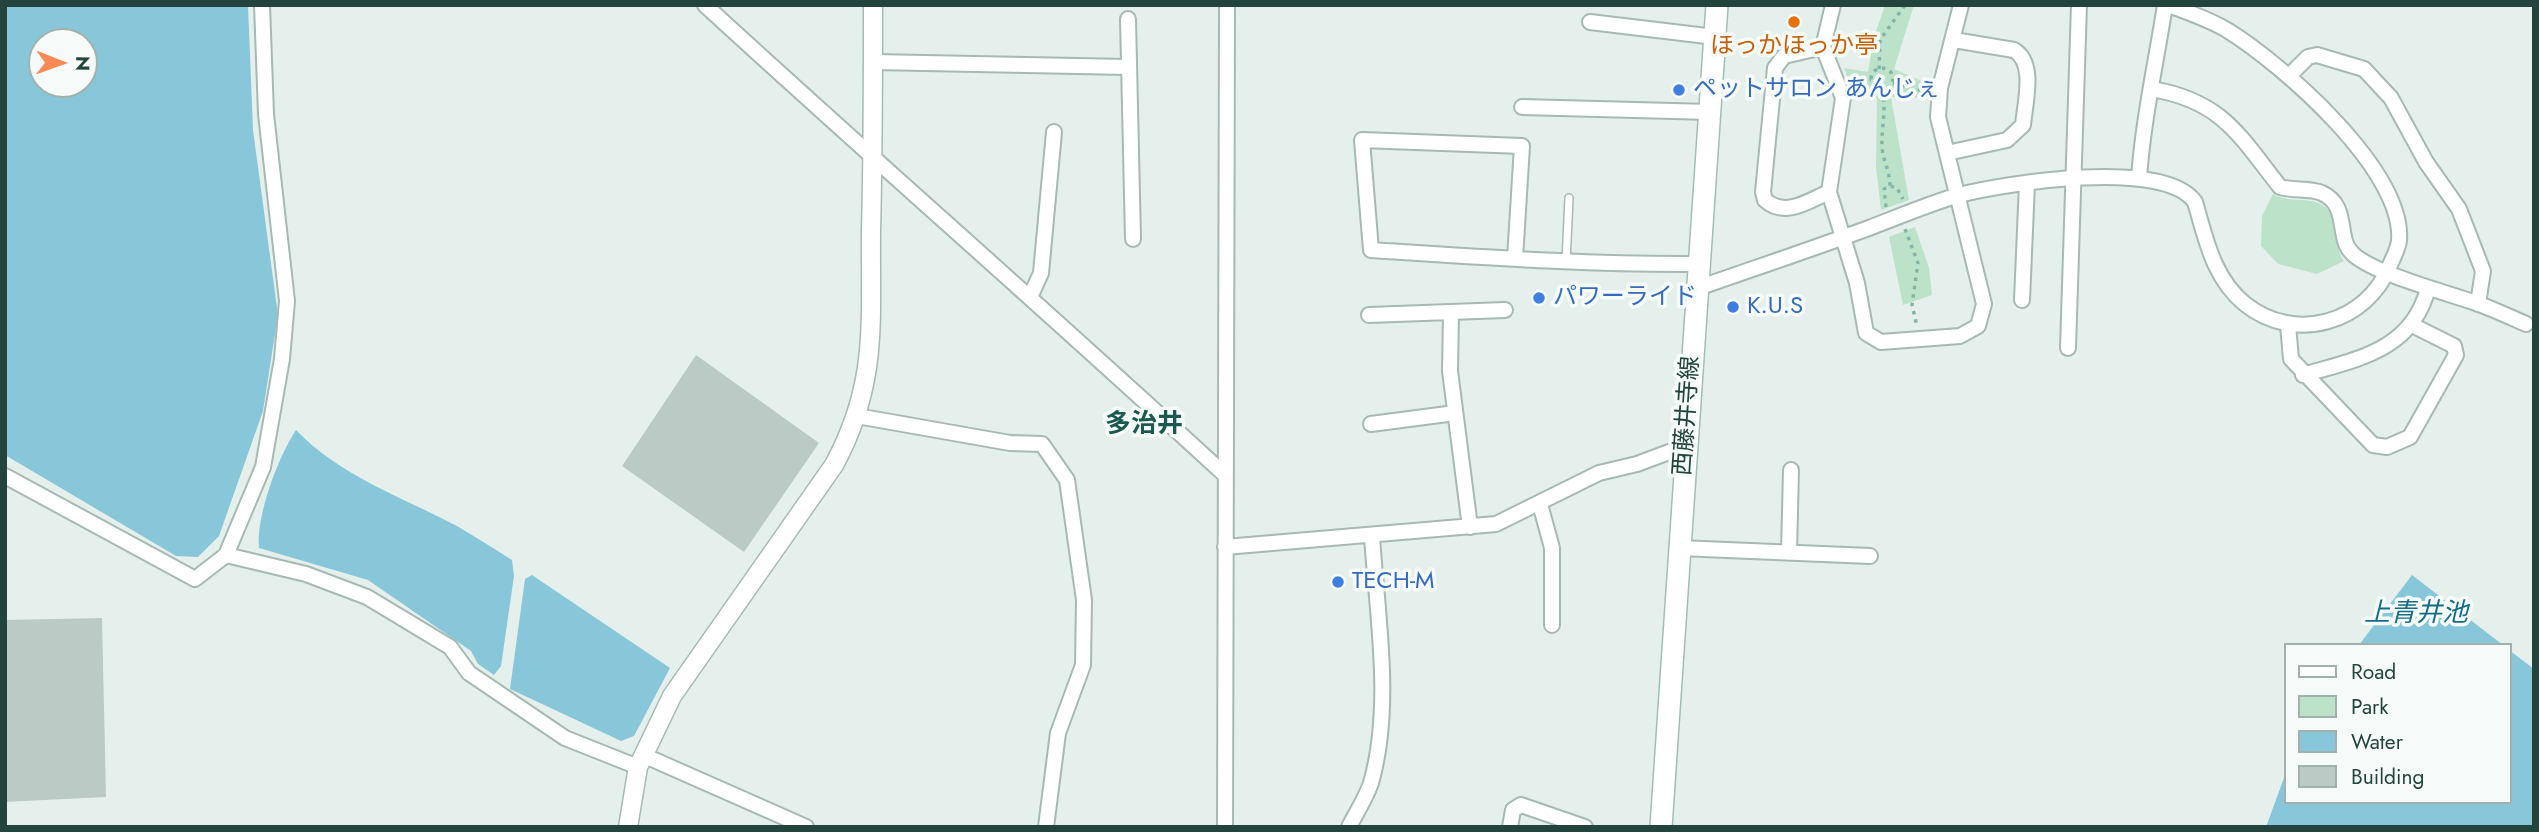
<!DOCTYPE html>
<meta charset="utf-8">
<style>
body{margin:0}
#map{position:relative;width:2539px;height:832px;overflow:hidden;background:#e5f0ec;font-family:Jost,sans-serif}
canvas{display:block}
.frame{position:absolute;inset:0;border:7px solid #22443d;pointer-events:none}
.legend{position:absolute;left:2284px;top:643px;width:228px;height:161px;box-sizing:border-box;background:#f6fbf9;border:2px solid #a1b2ae;margin:0;padding:9px 12px;list-style:none;font-size:21px;color:#22443d}
.legend li{display:flex;align-items:center;gap:14px;height:35px}
.legend b{width:35px;border:2px solid #a1b2ae}
.north{position:absolute;left:28px;top:28px;width:70px;height:70px;box-sizing:border-box;background:#f6fbf9;border:2px solid #a1b2ae;border-radius:50%;rotate:91deg;font-size:19px;font-weight:700;line-height:28px;text-align:center;color:#22443d}
.north::after{content:'';display:block;margin:auto;width:24px;height:32px;background:#ff8954;clip-path:polygon(50% 0,100% 100%,50% 72%,0 100%)}
</style>
<div id="map">
<canvas width="2539" height="832"></canvas>
<div class="frame"></div>
<ul class="legend">
<li><b style="height:9px;background:#fff"></b>Road</li>
<li><b style="height:19px;background:#bce2c9"></b>Park</li>
<li><b style="height:19px;background:#88c7d9"></b>Water</li>
<li><b style="height:19px;background:#bacbc5"></b>Building</li>
</ul>
<div class="north">N</div>
</div>
<script>
const ctx = document.querySelector('canvas').getContext('2d');
ctx.lineJoin = 'round';
function fillPath(path, color) { ctx.fillStyle = color; ctx.fill(path, 'evenodd'); }
function strokePath(path, color, width, dash) { ctx.strokeStyle = color; ctx.lineWidth = width; ctx.lineCap = dash ? 'butt' : 'round'; ctx.setLineDash(dash || []); ctx.stroke(path); }
function write(font, color, halo, rows, align = 'center') {
  ctx.font = font + ' Jost,"Noto Sans JP",sans-serif'; ctx.lineWidth = 7; ctx.setLineDash([]); ctx.textBaseline = 'middle'; ctx.strokeStyle = halo; ctx.fillStyle = color; for (const [text, x, y, turn = 0] of rows) {
    ctx.save(); ctx.translate(x, y); ctx.rotate((+turn || 0) * Math.PI / 180); ctx.textAlign = isNaN(turn) ? turn : align; if (halo) ctx.strokeText(text, 0, 0); ctx.fillText(text, 0, 0); ctx.restore();
  }
}
fillPath(new Path2D(`
 M1885,5H1914L1894,69L1931,85L1930,98L1891,97L1909,200L1881,210L1876,167L1877,98L1854,96L1844,68L1868,72L1874,37Z
 M2273,194C2291,204 2308,196 2322,205C2342,217 2331,244 2344,261L2317,274L2278,264L2261,246L2262,216Z
 M1915,227L1929,268L1932,295L1903,305L1889,237Z`), '#bce2c9');
fillPath(new Path2D(`
 M5,5H248L253,130L278,315L263,411L219,536L198,557L176,556L5,455ZM42,42H84V84H42Z
 M296,430C340,476 402,497 457,526C476,537 494,549 512,560L514,576L501,666L494,675L478,664L471,651L368,580L259,548C256,516 278,457 296,430Z
 M532,575L670,668L634,736L621,741L510,689L525,579Z
 M2412,575L2503,645H2359Z
 M2509,650L2534,669V827H2266L2285,775V802H2509Z`), '#88c7d9');
fillPath(new Path2D(`
 M696,355L819,443L744,552L622,466Z
 M102,618L106,797L5,802V620Z`), '#bacbc5');
const service = new Path2D(`
 M1566,262L1569,198`);
const minor = new Path2D(`
 M705,5C877,163 1053,316 1225,475
 M1833,5L1823,47L1843,98L1829,192L1857,283L1866,333L1881,342L1960,336L1978,326L1984,304L1938,117L1940,88L1961,5
 M1128,19L1133,239
 M1590,22L1715,37
 M1823,47L1784,56L1775,68L1763,192L1765,200C1785,218 1808,201 1829,192
 M873,62L1128,67
 M2289,76L2308,57L2317,55L2364,69L2391,98L2426,162L2459,209L2483,271L2478,304
 M2152,89C2222,101 2239,135 2280,187C2293,191 2310,188 2322,193C2350,206 2336,238 2352,253C2371,273 2448,293 2476,303C2493,309 2510,317 2526,324
 M1522,107L1710,112
 M1947,153L2007,140L2023,125C2025,102 2036,63 2014,50L1954,40
 M2139,178C2143,120 2156,63 2165,5
 M1515,259L1522,146L1362,140L1371,250C1481,257 1590,265 1700,264
 M1698,288C1755,268 1812,249 1869,228C1898,217 1928,204 1959,195C2006,183 2164,158 2195,202C2206,239 2213,278 2245,304C2295,344 2367,323 2390,265C2393,258 2398,249 2399,241C2405,171 2282,64 2227,30C2208,19 2188,12 2168,5
 M1031,295L1041,273L1054,132
 M2022,300L2027,183
 M1451,312L1450,371L1470,527
 M1369,315L1505,310
 M2288,325L2291,359L2373,445L2387,447L2410,437L2456,355L2454,346L2412,325
 M2068,348L2079,5
 M2303,375C2357,359 2412,351 2428,288
 M857,416L1010,443L1042,444L1067,480L1084,600L1083,665L1058,733L1046,827
 M1371,424L1455,413
 M5,476L195,579L226,555L306,574L367,597L450,647L469,673L565,738L638,767
 M1540,504L1552,548V625
 M1225,547L1496,524L1599,473L1637,464L1685,446
 M1679,548L1870,556
 M1789,553L1791,470
 M226,555L263,467L282,359L287,301L266,114L262,5
 M643,755L806,827
 M1225,827L1227,5
 M1349,827C1356,813 1366,798 1371,783C1393,705 1377,616 1372,536
 M1510,827L1513,810L1521,805L1585,827`);
const tertiary = new Path2D(`
 M628,827L638,767L672,696L834,465C879,382 870,321 871,231C873,156 873,80 873,5`);
const secondary = new Path2D(`
 M1661,827L1717,5`);
strokePath(service, '#a7b9b4', 10);
strokePath(minor, '#a7b9b4', 18);
strokePath(tertiary, '#a7b9b4', 21);
strokePath(secondary, '#a2bdb5', 24);
strokePath(new Path2D(`
 M1871 79a11 11 0 1 1 22 0a11 11 0 1 1-22 0Z
 M1879,69L1880,40L1905,5
 M1853,78L1871,80
 M1893,83L1924,91
 M1882,90C1887,110 1881,128 1882,147C1883,161 1890,171 1890,186
 M1886,207L1884,189L1890,186L1897,188L1903,199
 M1905,229L1918,263L1912,305L1917,326`), '#82b6a9', 3.5, [3.5, 5]);
strokePath(service, '#fff', 7);
strokePath(minor, '#fff', 14);
strokePath(tertiary, '#fff', 18);
strokePath(secondary, '#fff', 21);
for (const [x, y, r, color] of [
 [1794,22,7,"#e8710a"],
 [1679,90,7,"#3f7fe0"],
 [1539,298,7,"#3f7fe0"],
 [1733,307,7,"#3f7fe0"],
 [1338,582,7,"#3f7fe0"]
]) { const dot = new Path2D(); dot.arc(x, y, r, 0, 2 * Math.PI); ctx.fillStyle = color; ctx.fill(dot); strokePath(dot, '#f6fbf9', 2.5); }
write('24px', '#c56008', '#f6fbf9', [
 ["ほっかほっか亭",1794,47]
]);
write('24px', '#366cbe', '#f6fbf9', [
 ["ペットサロン あんじぇ",1693,90],
 ["パワーライド",1553,298],
 ["K.U.S",1747,307],
 ["TECH-M",1352,582]
], 'left');
write('24px', '#22443d', '#f6fbf9', [
 ["西藤井寺線",1688,416,-86]
]);
write('bold 26px', '#1b594e', '#f6fbf9', [
 ["多治井",1144,426]
]);
write('italic 26px', '#146d87', '#f6fbf9', [
 ["上青井池",2416,615]
]);
</script>
